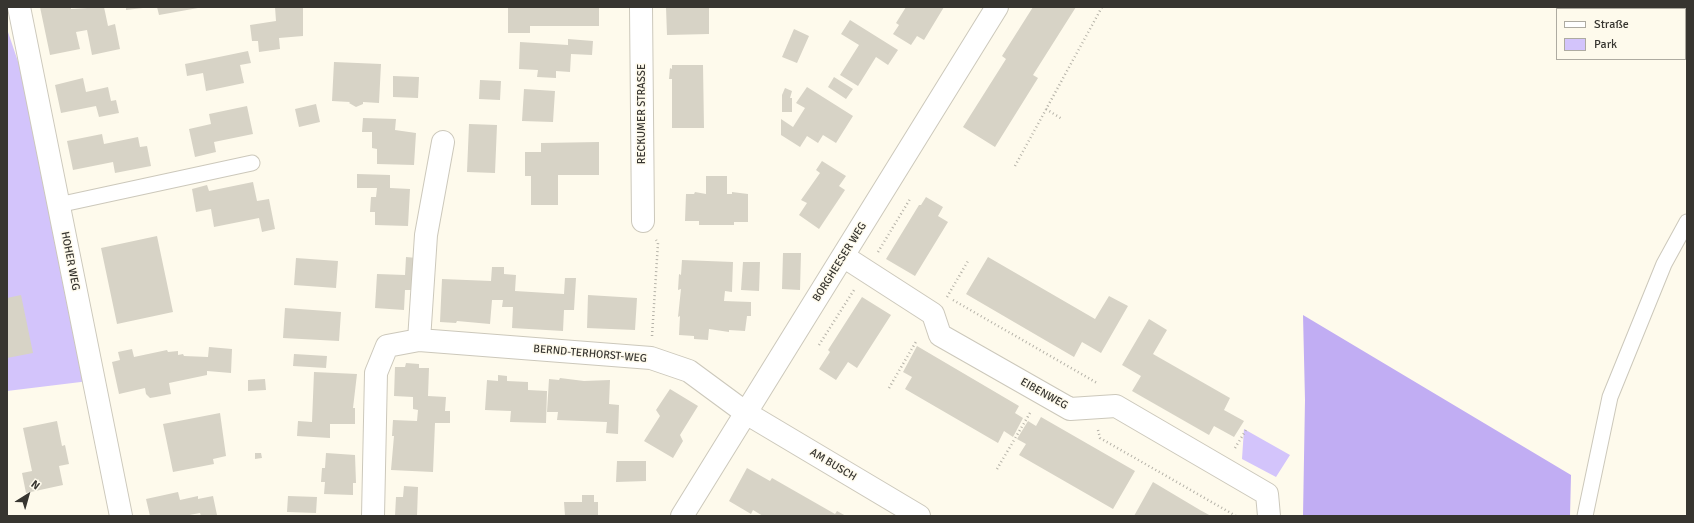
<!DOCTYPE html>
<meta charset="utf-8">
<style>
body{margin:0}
#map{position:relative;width:1694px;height:523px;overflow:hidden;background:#fefaec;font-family:Signika,sans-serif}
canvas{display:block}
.frame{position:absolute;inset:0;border:8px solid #373530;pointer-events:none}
.legend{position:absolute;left:1556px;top:8px;width:130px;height:52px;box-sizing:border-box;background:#fefaec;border:1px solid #aeaba1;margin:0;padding:5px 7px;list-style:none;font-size:12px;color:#373530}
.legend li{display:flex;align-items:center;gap:8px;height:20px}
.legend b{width:20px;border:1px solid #aeaba1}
.north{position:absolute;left:8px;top:475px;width:40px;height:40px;-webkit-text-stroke:3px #fefaec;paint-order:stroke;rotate:37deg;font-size:11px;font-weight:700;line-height:16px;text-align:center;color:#373530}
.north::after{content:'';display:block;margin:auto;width:14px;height:18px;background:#373530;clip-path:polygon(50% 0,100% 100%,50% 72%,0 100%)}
</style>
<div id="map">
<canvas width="1694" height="523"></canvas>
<div class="frame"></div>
<ul class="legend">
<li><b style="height:5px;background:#fff"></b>Straße</li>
<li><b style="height:11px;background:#d3c4fb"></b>Park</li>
</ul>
<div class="north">N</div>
</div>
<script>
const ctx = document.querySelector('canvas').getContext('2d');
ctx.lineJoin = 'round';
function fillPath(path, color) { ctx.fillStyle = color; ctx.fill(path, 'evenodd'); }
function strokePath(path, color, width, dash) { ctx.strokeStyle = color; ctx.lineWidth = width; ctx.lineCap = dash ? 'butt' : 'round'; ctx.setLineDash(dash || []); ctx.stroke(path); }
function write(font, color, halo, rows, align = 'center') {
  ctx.font = font + ' Signika,sans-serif'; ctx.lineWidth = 3; ctx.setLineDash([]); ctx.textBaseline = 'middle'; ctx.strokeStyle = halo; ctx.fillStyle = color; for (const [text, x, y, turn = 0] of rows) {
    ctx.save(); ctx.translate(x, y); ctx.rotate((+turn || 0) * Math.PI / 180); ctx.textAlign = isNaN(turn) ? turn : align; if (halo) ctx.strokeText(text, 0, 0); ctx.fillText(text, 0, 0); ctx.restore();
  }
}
fillPath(new Path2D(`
 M8,32L29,94L89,381L7,391V33Z
 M1244,429L1290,455L1276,477L1242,459Z`), '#d3c4fb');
fillPath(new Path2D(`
 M1303,315L1571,475L1570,516H1303L1305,400Z`), '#c1adf3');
fillPath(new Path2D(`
 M40,7H71V9L104,7L108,26L115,24L120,49L92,55L87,30L76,32L80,49L50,55Z
 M126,7H143V8L126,10Z
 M157,7H198V8L159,15Z
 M275,7H303V36L279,38L280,49L259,52L258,41H252L250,25L276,21Z
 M508,7H599V26H530V33H508Z
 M666,7H709V34L667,35Z
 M906,7H944L924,40L917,36L911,45L893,34L899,25L896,23Z
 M1033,7H1076L1033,75L1038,78L995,147L963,127L1006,59L1002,56Z
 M850,20L898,50L888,65L876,57L858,86L840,75L859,45L841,34Z
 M794,29L809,36L797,63L782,57Z
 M568,39L593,41L592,55L571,54L570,72L556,71V78L537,77L538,70L519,69L520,42L568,45Z
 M248,51L251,63L240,65L244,83L206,91L203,73L187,76L185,64Z
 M334,62L381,64L379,103L363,102V104L356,107L349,103L350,102L332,101Z
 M672,65H703L704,128H672V79H669L670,68L672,69Z
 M393,76L419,77L418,98L393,97Z
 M834,77L853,89L846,99L828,87Z
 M83,78L86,92L108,87L111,101L116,100L119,113L99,117L96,106L61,113L55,85Z
 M480,80L501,81L500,100L479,99Z
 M807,87L853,116L836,143L823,135L818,143L807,136L800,147L781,135V119L793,127L805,108L796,103Z
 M785,88L792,91L790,98H792V112H782V95Z
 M524,89L555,91L553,122L522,121Z
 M316,104L320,122L299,127L295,109Z
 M247,106L253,134L214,142L216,152L195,157L189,129L211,124L209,114Z
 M363,118L396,119L395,130L416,133L414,165L377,164V149L372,148V132H362Z
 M469,124L497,125L495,173L467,172Z
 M102,134L104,144L138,137L140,147L147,146L151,166L115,173L113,162L73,170L67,141Z
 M599,142V175H558V205H531V176H525V152H541V143Z
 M822,161L846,176L839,186L845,190L819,229L799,215L807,203L801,200L820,173L816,170Z
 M357,174L390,175V188L410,189L408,226L375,225V212H370L371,197H376L377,188H357Z
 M706,176H727V194H732V192L748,194V222H734V225H699V221H685L686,194H694L695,192L706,194Z
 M253,182L257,201L269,199L275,229L262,232L259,218L214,227L211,209L196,212L192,189L207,185L209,191Z
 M926,197L943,207L938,216L948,222L915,276L886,259L919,205H921Z
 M157,236L173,312L117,324L101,248Z
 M783,253H801L800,290L782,289Z
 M406,257L417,258L416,290H405L404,310L375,308L377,274L405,275Z
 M988,257L1095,319L1109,296L1128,306L1101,353L1082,342L1074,357L966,294Z
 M296,258L338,261L336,288L294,285Z
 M682,260L733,262L732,292L725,291L724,301L751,302V316H747L745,331L729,330V332L709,329L708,340L694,339V336L679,335L680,316L678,317L681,289L678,290L679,274L681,275Z
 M743,262H760L759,291L741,290Z
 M492,267H504V274L516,275L515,291L564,294L565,278H576L574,310H564L563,331L512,328L513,307H502L503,300H492L490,324L457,321L456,323L440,322L442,279L491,281Z
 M21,295L33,353L7,358V298Z
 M588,295L637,298L635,330L587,328Z
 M862,297L891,315L857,368L848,362L836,380L819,369L830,352L828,350Z
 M285,308L341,312L339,341L283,338Z
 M1149,319L1167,330L1153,354L1230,398L1224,410L1244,421L1234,437L1214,426L1209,435L1132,391L1141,376L1122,365Z
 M917,346L1019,406L1015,413L1023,418L1013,437L1004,431L998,443L905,389L912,377L903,372Z
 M209,347L232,349L231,373L207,371V375L169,383L171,394L156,397L150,398L146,394L145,388L119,394L112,362L120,360L118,352L132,349L134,357L167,350L168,352L178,351V355L183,354L184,356L208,357Z
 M294,354L327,356L326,368L293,366Z
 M406,363L419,364V368H429L428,396L446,397L445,411H450V423H435L433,472L391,470L394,436H392L393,420L417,421L418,410L413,409V397L394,396L395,367H405Z
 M314,372L357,374L353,408H355V424H330V438L297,436L298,421L312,422Z
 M498,375L507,376V381L528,382V390L547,391L546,423L510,422L511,411L485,410L487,380L498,381Z
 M560,378L584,381L610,380L609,404L619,405L618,434L606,433L607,422L557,420L558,412H547L549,379L559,380Z
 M265,379L266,390L248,391V380Z
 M670,389L698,406L680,435L683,441L673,458L644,441L660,416L656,410Z
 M220,413L226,456L213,459L214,464L173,472L163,424Z
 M1041,417L1135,471L1113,509L1019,455L1026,444L1017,439L1028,421L1036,426Z
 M57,421L62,446L65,445L69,464L59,466L63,485L26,493L22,473L32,471L23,428Z
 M255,453H261L262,458L255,459Z
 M326,453L355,455L356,483H353V495L324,494L325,482H321L322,468H325Z
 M617,461H646V481L616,482Z
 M747,468L770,481L772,478L835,514L837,511L846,516H763L753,510L751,514L729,501Z
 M1153,482L1200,510L1211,516H1134Z
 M404,486L418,487L417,516H395L396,497H403Z
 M178,492L180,500L198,496V499L213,496L217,515L201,516L200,513L184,516H150L146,499Z
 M582,495H594V502H598V516H565L564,502H582Z
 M288,496L317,497L316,513L287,512Z`), '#d7d3c6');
const service = new Path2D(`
 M58,205L252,163
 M1585,516L1610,397L1664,264L1687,222`);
const minor = new Path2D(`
 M19,7L121,516
 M641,7L643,221
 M843,256L933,314L940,335L1070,409L1116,406L1267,494L1269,516
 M419,340L426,235L443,142
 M373,516L376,373L387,346L419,340L651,358L689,371L746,413L919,516
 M682,516L997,7`);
strokePath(service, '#ccc8bb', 17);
strokePath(minor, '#ccc8bb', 24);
strokePath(new Path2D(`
 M1046,109L1062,119
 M1015,166L1102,7
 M878,252L910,199
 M947,297L968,261
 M953,300L1097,383
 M652,336L658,243L656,240
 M819,345L854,290
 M889,388L917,340
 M1098,430L1100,438L1236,516
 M1235,448L1246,430
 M997,469L1030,413`), '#b5b2a8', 2.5, [1, 3]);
strokePath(service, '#fff', 15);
strokePath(minor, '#fff', 22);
write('11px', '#373530', '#fefaec', [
 ["RECKUMER STRASSE",642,114,-90],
 ["HOHER WEG",70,261,79],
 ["BORGHEESER WEG",840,262,-58],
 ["BERND-TERHORST-WEG",590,354,5],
 ["EIBENWEG",1044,394,29],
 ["AM BUSCH",833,465,31]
]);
</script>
